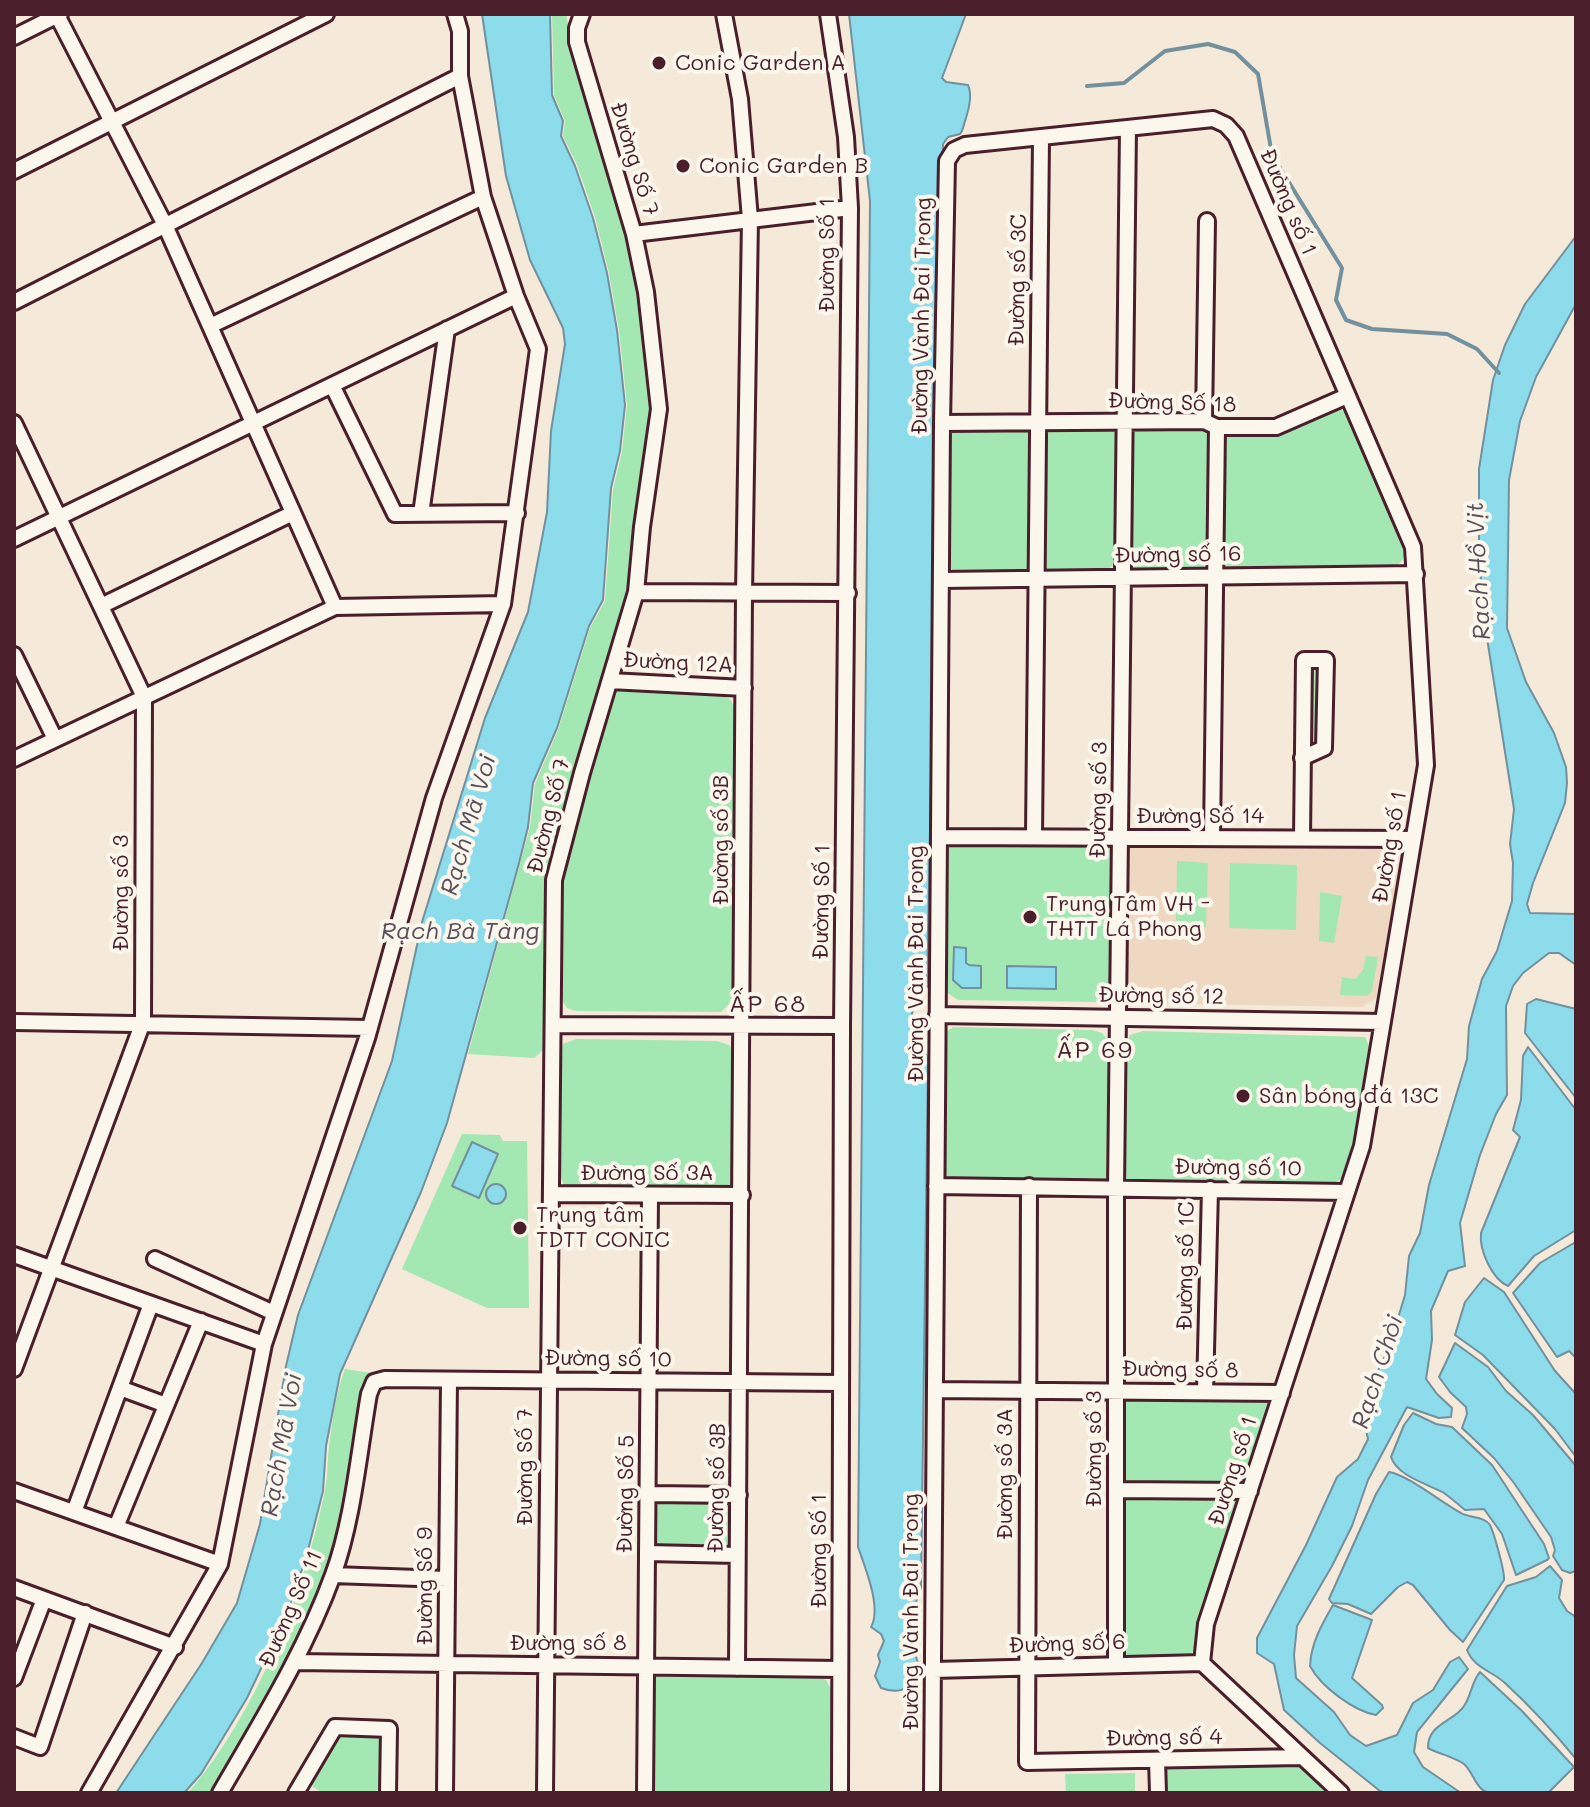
<!DOCTYPE html>
<meta charset="utf-8">
<style>
body{margin:0}
#map{position:relative;width:1590px;height:1807px;overflow:hidden;background:#f5e9d9;font-family:Mali,sans-serif}
canvas{display:block}
.frame{position:absolute;inset:0;border:16px solid #4a1f2b;pointer-events:none}
</style>
<div id="map">
<canvas width="1590" height="1807"></canvas>
<div class="frame"></div>
</div>
<script>
const ctx = document.querySelector('canvas').getContext('2d');
ctx.lineJoin = 'round';
function fillPath(path, color) { ctx.fillStyle = color; ctx.fill(path, 'evenodd'); }
function strokePath(path, color, width, dash) { ctx.strokeStyle = color; ctx.lineWidth = width; ctx.lineCap = dash ? 'butt' : 'round'; ctx.setLineDash(dash || []); ctx.stroke(path); }
function write(font, color, halo, rows, align = 'center') {
  ctx.font = font + ' Mali,sans-serif'; ctx.lineWidth = 8; ctx.setLineDash([]); ctx.textBaseline = 'middle'; ctx.strokeStyle = halo; ctx.fillStyle = color; for (const [text, x, y, turn = 0] of rows) {
    ctx.save(); ctx.translate(x, y); ctx.rotate((+turn || 0) * Math.PI / 180); ctx.textAlign = isNaN(turn) ? turn : align; if (halo) ctx.strokeText(text, 0, 0); ctx.fillText(text, 0, 0); ctx.restore();
  }
}
fillPath(new Path2D(`
 M1133,843L1399,844L1403,852L1376,998L1362,1007L1133,1003L1127,998L1125,990L1126,853Z`), '#eed8c2');
fillPath(new Path2D(`
 M552,14H566L576,66L628,235L639,293L653,409L631,591L603,677L546,880L545,1025L544,1049L534,1058L468,1054L530,827L535,784L558,730L590,628L605,601L613,489L622,452L627,405L619,330L609,273L595,217L577,165L563,136L565,121L554,95Z
 M1335,408L1344,411L1350,419L1403,545C1407,556 1402,564 1391,568L1230,571L1222,561L1223,440L1229,434Z
 M1206,426L1212,431L1208,571L1136,570L1129,561L1130,433L1137,427Z
 M1049,427H1112L1118,433L1116,563L1104,572H1050L1043,566V433Z
 M1025,428L1032,435V573L955,574L948,563V433L950,429Z
 M1309,667H1321L1320,741L1314,744L1307,740Z
 M625,688L719,694L730,699L736,710L732,997L730,1003L721,1012L576,1011L567,1008L560,998L561,885L590,769L613,695L615,690Z
 M950,842L1114,844L1112,992L1105,999L1095,1002L958,1000L945,991V847Z
 M1177,861L1208,863L1206,927H1176Z
 M1230,863L1297,865L1296,930L1229,928Z
 M1320,892L1342,896L1334,943L1319,941Z
 M1366,956L1378,957L1372,991L1367,996L1340,995L1342,977L1355,979L1363,970Z
 M953,1027L1092,1030L1102,1033L1111,1044L1110,1179L1107,1182L948,1181L942,1176V1035Z
 M1143,1031L1365,1037L1370,1048L1354,1142L1341,1179L1328,1186L1129,1182L1123,1174L1125,1045L1130,1035Z
 M576,1039L717,1041L729,1045L737,1055L734,1182L721,1189L573,1188L564,1185L560,1176V1056L563,1044Z
 M462,1134L500,1135L503,1141H527L529,1308H487L402,1269Z
 M345,1369L371,1373L361,1392L337,1543L286,1664L213,1793H188C256,1714 303,1596 324,1495C328,1479 327,1463 329,1447C332,1422 336,1393 345,1369Z
 M1128,1397L1266,1400L1271,1407L1246,1483L1242,1485L1123,1482L1122,1402Z
 M1128,1495H1235L1241,1498L1242,1504L1194,1651L1185,1657L1128,1658L1122,1653V1500Z
 M660,1502L727,1503L733,1513L731,1542L721,1548L659,1545L654,1540L653,1512Z
 M667,1672L814,1676L826,1680L831,1689L833,1793H650L653,1679L660,1673Z
 M339,1734L377,1735L382,1739V1783L375,1793H323L313,1787L311,1780Z
 M1299,1764L1331,1793H1163V1771L1168,1766Z
 M1135,1773V1793H1066L1065,1774Z`), '#a3e7b3');
const water = new Path2D(`
 M482,14H550L552,95L563,121L561,136L575,166L593,218L607,273L617,330L625,405L620,451L611,488L603,600L589,626L557,728L533,783L528,827L519,863L447,1123L421,1192L340,1374L326,1446L323,1491L306,1558L286,1616L247,1698L201,1774L184,1793H116L202,1663L237,1603L260,1524L286,1366L298,1315L392,1061L422,922L485,718L528,612L547,512L551,431L565,344L563,328L530,260L506,176Z
 M849,14H966L942,78L946,82L968,85C974,98 966,117 962,131L960,134L948,137L943,144L927,987C915,999 904,1025 914,1042C918,1047 924,1052 928,1057L921,1589L913,1610L917,1622L912,1644L918,1663C908,1670 907,1675 910,1686C900,1692 892,1692 881,1688L875,1676L880,1662L878,1655L884,1641L881,1634L871,1627C882,1608 865,1567 858,1547L870,201Z
 M1576,236V304L1536,377L1520,421L1509,480L1507,628L1526,682L1554,733L1566,767L1567,783L1565,803L1533,883L1527,904L1530,913L1576,914V965L1559,953H1549L1523,973L1513,986L1506,1006L1507,1095L1496,1114L1480,1155L1460,1223L1465,1266L1448,1271L1431,1311L1432,1340L1426,1379L1437,1394L1452,1408L1451,1417L1439,1418L1407,1407L1368,1480L1352,1526L1332,1566L1297,1626L1294,1655L1296,1678L1334,1712L1350,1735L1366,1746L1397,1735L1413,1703L1433,1690L1450,1662L1459,1657L1468,1669L1417,1732L1414,1752L1423,1767L1461,1793H1386L1380,1791L1320,1743L1284,1710L1274,1664L1257,1653V1638L1306,1545L1337,1477L1358,1459L1368,1439L1364,1421L1368,1391L1389,1348L1405,1295L1409,1256L1420,1233L1429,1185L1467,1059L1469,1026L1482,979L1497,951L1512,901L1513,863L1510,844L1514,809L1487,638L1479,561V469L1493,380L1505,345L1525,304Z
 M954,947L966,948V963L969,965L981,966V988H962L953,980Z
 M1007,966L1056,967V989L1007,988Z
 M1536,999L1576,1009V1098L1525,1033L1527,1004Z
 M1528,1047L1576,1110V1230L1534,1256L1508,1286C1492,1279 1479,1250 1481,1233L1520,1137L1513,1130L1521,1100L1523,1056Z
 M472,1142L498,1154L479,1198L452,1186Z
 M486 1194a10 10 0 1 1 20 0a10 10 0 1 1-20 0Z
 M1574,1243L1576,1246V1358L1569,1351L1557,1357L1513,1293L1540,1263Z
 M1484,1278L1504,1292L1555,1371L1576,1394V1457L1555,1429L1483,1355L1455,1335L1465,1302Z
 M1455,1343L1488,1367L1506,1391L1533,1415L1576,1466L1575,1571L1570,1573L1562,1570L1553,1556L1555,1550L1551,1537L1514,1483L1494,1458L1462,1428L1467,1414L1466,1407L1450,1392L1439,1377Z
 M1413,1413L1436,1424L1452,1427L1492,1465L1544,1544L1549,1558L1547,1560L1516,1575L1502,1534L1484,1509L1465,1510C1458,1504 1451,1498 1444,1493C1428,1484 1397,1476 1391,1457L1404,1425Z
 M1389,1472C1408,1475 1442,1503 1461,1513C1469,1518 1484,1516 1490,1525C1494,1533 1505,1572 1504,1580L1463,1642L1450,1630L1413,1585L1407,1582L1398,1587L1371,1614L1348,1604L1332,1603L1329,1599L1376,1494Z
 M1550,1566L1562,1580L1559,1598L1567,1611L1576,1617V1759C1554,1732 1531,1707 1505,1683C1492,1671 1474,1668 1467,1650L1507,1586L1536,1577Z
 M1333,1605L1372,1620L1352,1678L1382,1705L1383,1708L1376,1715C1354,1711 1321,1687 1310,1666C1311,1643 1322,1624 1333,1605Z
 M1480,1672L1522,1711L1574,1767L1548,1793C1533,1793 1503,1797 1489,1793C1475,1789 1474,1773 1464,1764C1454,1757 1439,1754 1428,1748C1427,1724 1455,1721 1464,1706C1471,1696 1472,1681 1480,1672Z`);
fillPath(water, '#8ddceb');
strokePath(water, '#72909e', 2);
strokePath(new Path2D(`
 M1087,86L1124,83L1165,51L1208,44L1235,52L1258,74L1272,155L1342,268L1336,300L1346,320L1372,329L1447,334L1477,349L1499,373`), '#72909e', 4);
const minor = new Path2D(`
 M724,14L740,99L750,219L744,594L737,1668
 M828,14L846,137L850,208L842,1026L840,1793
 M57,15L165,225L335,607
 M14,37L60,14
 M14,171L326,14
 M634,234L850,208
 M14,302L460,76
 M210,326L483,197
 M332,385L395,514L517,513
 M1204,421L1207,221
 M14,423L144,697L143,1022L14,1369
 M942,423L1204,421L1217,427H1276L1347,396
 M421,514L447,329
 M14,539L516,296
 M941,580L1416,574
 M636,592L848,593
 M101,606L293,513
 M14,655L55,739
 M610,681L744,688
 M14,759L335,607L503,604
 M1034,836L1041,138
 M939,837L1413,839
 M1212,838L1217,427
 M1302,838L1304,660H1326L1324,748L1302,758
 M937,1015L1383,1022
 M14,1022L370,1028
 M553,1025L842,1026
 M936,1186L1347,1192
 M1029,1186L1027,1762L1301,1757
 M552,1194L742,1195
 M14,1255L264,1344
 M155,1259L274,1313
 M120,1388L166,1405
 M935,1390L1282,1393
 M1205,1392L1210,1189
 M1116,1490L1250,1491
 M14,1491L220,1564
 M649,1494L739,1495
 M74,1512L151,1304
 M116,1527L201,1321
 M648,1553L737,1555
 M333,1575L446,1579
 M14,1588L175,1647
 M295,1662L840,1669
 M1202,1663L1341,1793
 M1116,1665V1188L1128,128
 M933,1670L1202,1663
 M14,1678L44,1599
 M14,1737L40,1747L85,1613
 M1157,1760L1158,1793
 M89,1793L220,1564L264,1344L367,1038L434,798L503,604L538,349L516,296L483,197L460,76V31L455,14
 M220,1793C261,1722 305,1652 333,1575C353,1521 359,1451 369,1394L374,1382L385,1379L841,1383
 M296,1793L335,1727L389,1729L388,1793
 M445,1793L449,1380
 M545,1793L554,880L582,773L636,592L642,527L659,409L646,292L634,234L577,42V28L582,14
 M645,1793L650,1196
 M932,1793L942,423L947,161L954,150L965,145L1213,119L1226,125L1236,136L1413,547L1426,765L1362,1146L1206,1624L1202,1663`);
strokePath(minor, '#4a1f2b', 20);
strokePath(minor, '#fbf7ec', 14);
for (const [x, y, r, color] of [
 [659,63,8,"#4a1f2b"],
 [683,166,8,"#4a1f2b"],
 [1030,917,8,"#4a1f2b"],
 [1243,1096,8,"#4a1f2b"],
 [520,1228,8,"#4a1f2b"]
]) { const dot = new Path2D(); dot.arc(x, y, r, 0, 2 * Math.PI); ctx.fillStyle = color; ctx.fill(dot); strokePath(dot, '#fbf7ec', 3); }
write('22px', '#4a1f2b', '#fbf7ec', [
 ["Conic Garden A",675,63],
 ["Conic Garden B",699,166],
 ["Trung Tâm VH -",1046,904],
 ["THTT Lá Phong",1046,929],
 ["Sân bóng đá 13C",1259,1096],
 ["Trung tâm",536,1215],
 ["TDTT CONIC",536,1240]
], 'left');
write('22px', '#4a1f2b', '#fbf7ec', [
 ["Đường Số 7",634,159,73],
 ["Đường số 1",1288,202,67],
 ["Đường Số 1",827,255,-90],
 ["Đường số 3C",1018,280,-89],
 ["Đường Vành Đai Trong",922,316,-89],
 ["Đường Số 18",1172,403,2],
 ["Đường số 16",1178,555,-1],
 ["Đường 12A",678,663,3],
 ["Đường số 3",1099,800,-89],
 ["Đường Số 7",549,816,-76],
 ["Đường Số 14",1200,816],
 ["Đường số 3B",721,840,-90],
 ["Đường số 1",1390,847,-80],
 ["Đường số 3",121,893,-90],
 ["Đường Số 1",822,902,-89],
 ["Đường Vành Đai Trong",916,964,-90],
 ["Đường số 12",1161,996,1],
 ["Đường số 10",1238,1168,1],
 ["Đường Số 3A",647,1173],
 ["Đường số 1C",1186,1266,-89],
 ["Đường số 10",608,1359,1],
 ["Đường số 8",1180,1370,1],
 ["Đường số 3",1094,1449,-90],
 ["Đường Số 7",525,1467,-90],
 ["Đường số 1",1233,1471,-72],
 ["Đường số 3A",1005,1474,-90],
 ["Đường số 3B",717,1488,-89],
 ["Đường Số 5",626,1494,-89],
 ["Đường Số 1",819,1551,-90],
 ["Đường Số 9",425,1586,-90],
 ["Đường Số 11",291,1609,-66],
 ["Đường Vành Đai Trong",911,1612,-90],
 ["Đường số 8",568,1643],
 ["Đường số 6",1067,1644,-2],
 ["Đường số 4",1164,1738,-1]
]);
write('italic 24px', '#5b4e5b', '#fbf7ec', [
 ["Rạch Hồ Vịt",1479,571,-93],
 ["Rạch Mã Voi",469,825,-74],
 ["Rạch Bà Tàng",460,932],
 ["Rạch Chòi",1378,1372,-72],
 ["Rạch Mã Voi",282,1445,-80]
]);
ctx.letterSpacing = '2px';
write('24px', '#4a1f2b', '#fbf7ec', [
 ["ẤP 68",768,1005],
 ["ẤP 69",1095,1051]
]);
ctx.letterSpacing = '0px';
</script>
